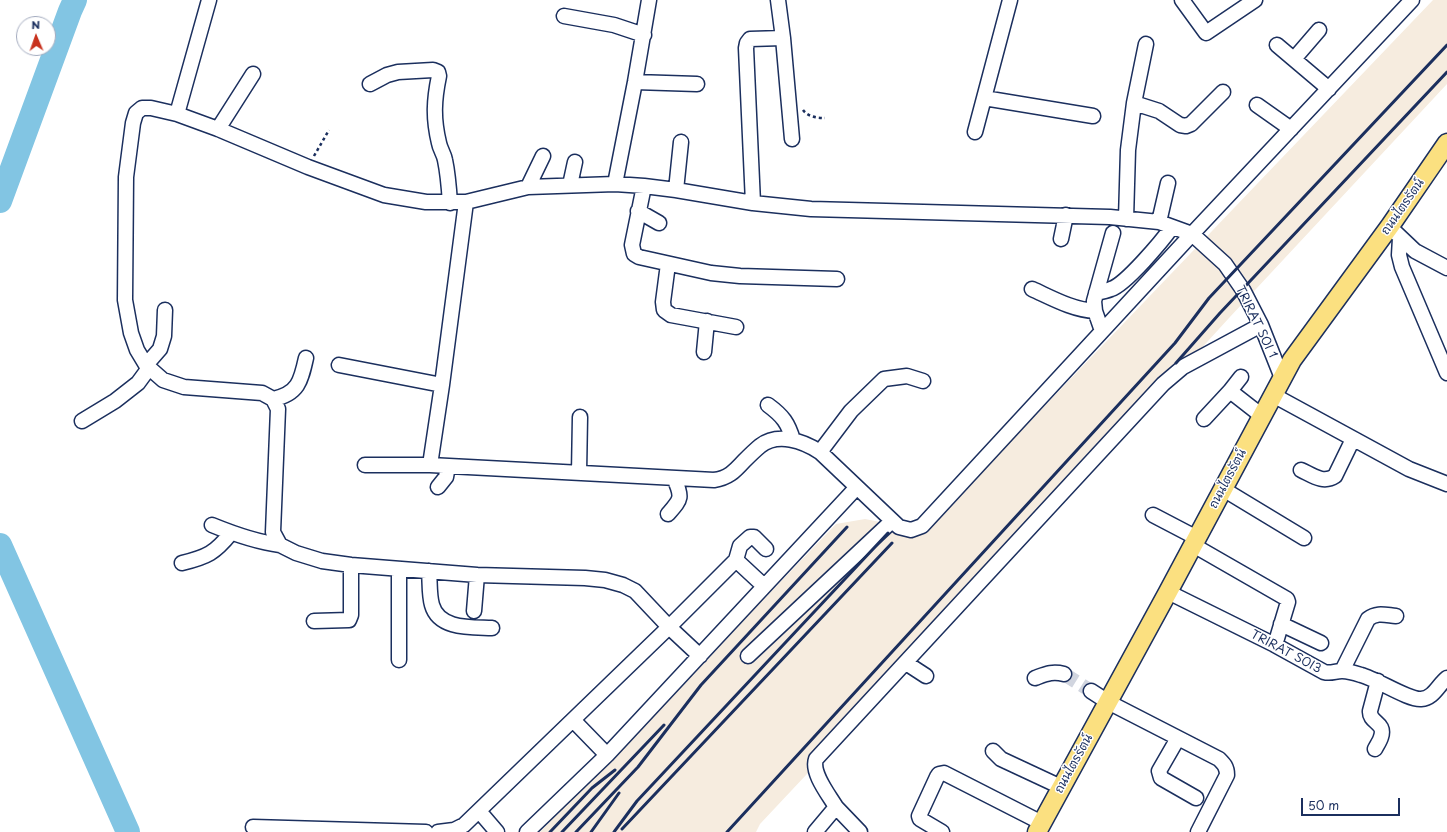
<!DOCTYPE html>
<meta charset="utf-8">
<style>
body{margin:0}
#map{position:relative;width:1447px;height:832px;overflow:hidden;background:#fff;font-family:"Playpen Sans",sans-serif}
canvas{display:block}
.north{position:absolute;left:16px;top:16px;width:40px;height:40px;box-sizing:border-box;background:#fff;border:1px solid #a4acbf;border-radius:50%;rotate:358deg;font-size:11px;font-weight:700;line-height:16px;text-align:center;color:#1b2f5e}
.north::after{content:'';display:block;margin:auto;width:14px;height:18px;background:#c8321e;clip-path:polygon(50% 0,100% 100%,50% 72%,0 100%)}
.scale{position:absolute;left:1301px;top:798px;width:99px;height:18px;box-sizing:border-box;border:2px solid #1b2f5e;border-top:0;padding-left:5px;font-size:12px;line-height:14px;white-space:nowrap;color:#1b2f5e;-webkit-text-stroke:3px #fff;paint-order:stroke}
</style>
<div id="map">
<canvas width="1447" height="832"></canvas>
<div class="north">N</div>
<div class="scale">50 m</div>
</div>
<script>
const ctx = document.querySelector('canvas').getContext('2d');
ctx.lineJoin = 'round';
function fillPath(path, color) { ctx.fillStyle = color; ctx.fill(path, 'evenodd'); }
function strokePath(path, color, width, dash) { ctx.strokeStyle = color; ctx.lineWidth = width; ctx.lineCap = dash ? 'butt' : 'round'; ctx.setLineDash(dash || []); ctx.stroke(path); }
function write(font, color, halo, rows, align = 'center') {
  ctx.font = font + ' "Playpen Sans","Playpen Sans Thai",sans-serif'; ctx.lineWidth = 3; ctx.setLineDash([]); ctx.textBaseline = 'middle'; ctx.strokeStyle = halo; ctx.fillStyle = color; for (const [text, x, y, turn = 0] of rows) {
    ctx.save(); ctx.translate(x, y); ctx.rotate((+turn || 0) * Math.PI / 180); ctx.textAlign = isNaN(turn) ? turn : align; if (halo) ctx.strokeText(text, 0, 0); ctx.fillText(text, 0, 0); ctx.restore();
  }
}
fillPath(new Path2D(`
 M1433,0H1447V84L1229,318L1009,559L760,824L756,832H540L836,524L865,519L925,531Z`), '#f6ecdf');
strokePath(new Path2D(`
 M0,201L70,11L75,0
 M0,545L128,832`), '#82c5e3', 24);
strokePath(new Path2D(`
 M1064,674L1091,691`), '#d1d5df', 14, [14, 7]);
const minor = new Path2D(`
 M778,0L783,38
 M1182,0L1206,33L1255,0
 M564,16L614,25L644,35
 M1277,45L1329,89
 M1294,59L1319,30
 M635,82L697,84
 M370,84L387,75L398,72L433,70L438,72L439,76C434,100 433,118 439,143C440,149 444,154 445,160C448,174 449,188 450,203
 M984,98L1093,116
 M1134,103L1159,111L1180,125L1186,126L1191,124L1223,92
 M1257,105L1291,129
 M177,114L209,0
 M218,129L253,74
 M975,132L1010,0
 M615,184L635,82L649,0
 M570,185L575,162
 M644,186L632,245L634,254L639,257L711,273L740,276L837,279
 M528,187L543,156
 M676,190L681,142
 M753,203L746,48L747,43L750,39L783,38L792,139
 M638,211L659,223
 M1126,219L1128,150L1134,103L1146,44
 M1159,222L1168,183
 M1395,232L1415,251L1447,268
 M1400,238L1399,255L1402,267L1447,373
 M1061,239L1066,215
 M668,264L663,302L664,310L671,315L736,327
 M1032,289C1052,298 1073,310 1095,311
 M1096,293C1101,292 1106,291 1111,289C1126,284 1162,241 1172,227
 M1102,331L1095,311L1094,301L1113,233
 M704,352L707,321
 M146,365L160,349L164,336L165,310
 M339,365L442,385
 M1230,391L1262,416
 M1273,395L1409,469L1447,484
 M273,399C298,394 301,381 306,358
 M768,405C783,416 788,423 793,440
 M1204,419L1230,391L1241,377
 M82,421L115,401L138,383L149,368
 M820,452L851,411L884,379L907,376L923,381
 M365,465H430L714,480C728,478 734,472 744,461C749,456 754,451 760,446C778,432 803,441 820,452L899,527L911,530L922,526L1192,234L1412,0
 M430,465L442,385L466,202
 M1301,470C1312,475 1323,484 1335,476L1353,439
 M579,473L580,417
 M438,487L446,477L448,466
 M1223,489L1304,538
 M668,514C681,499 683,498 674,478
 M1153,515L1197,538
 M212,525C234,534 256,542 280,545
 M1193,545L1287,599L1288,602L1275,645
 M736,560L740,546L750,537H754L766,549
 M182,563C207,557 215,553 231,533
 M399,569V660
 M429,571C430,582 429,595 432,605C439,630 472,627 492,628
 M1168,592L1275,645L1324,672C1331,674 1335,671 1342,671C1348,671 1355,673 1361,675C1377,679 1408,700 1421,699C1434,698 1438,685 1447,678
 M474,611L477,575
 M314,621L349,620L351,615V565
 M1281,624L1321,643
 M700,656L669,627L635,591L623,585L605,580L585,578L477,575L351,565L322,561L296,553L280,545L273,532L278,409L273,399L262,393L184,387L163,380L146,365L137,350L131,333L125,300L126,177L133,123L136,113L142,108H151L177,114L218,129L308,167L384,195L426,202H466L528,187L615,184L644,186L676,190L753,203L811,209L1110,217L1159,222L1192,234L1225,264L1243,290L1261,325L1282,378
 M748,656L892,521
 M906,663L926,676
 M1342,671L1368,619C1377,612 1385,615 1396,616
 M1035,678C1046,674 1052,671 1064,674
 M1091,691L1108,702L1219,759C1224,764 1227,767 1227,775L1198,832
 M573,720L607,755
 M1178,738L1159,771L1161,778L1196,798
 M1375,749C1377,745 1380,741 1381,737C1386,722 1369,723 1370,711L1378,681
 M993,751L1001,759L1061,787
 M836,807L860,832
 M479,811L497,832
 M253,827L426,832
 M438,832L454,830L464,825L669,627L736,560L764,586
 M527,832L607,755L857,487
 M815,832L836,807C829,795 811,773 816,759L1163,384L1183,367L1261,325
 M942,832L920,819L919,816L937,777L939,774L944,773L1042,823`);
const major = new Path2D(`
 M1037,832L1168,592L1292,360L1390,226L1447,143`);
strokePath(minor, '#1b2f5e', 17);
strokePath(major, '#1b2f5e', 21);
strokePath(new Path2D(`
 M803,110C808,117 818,118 825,118
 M314,156L329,130`), '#1b2f5e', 2.5, [3, 3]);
strokePath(minor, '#fff', 14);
strokePath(major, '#fbe080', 18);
strokePath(new Path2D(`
 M1176,363L1220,313L1447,72
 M622,829L892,543
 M550,832L592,788L615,770
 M562,832L664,725
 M576,832L638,767L701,685L847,527
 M591,832L619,793
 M614,832L637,801L888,533
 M727,832L1175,343L1209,298L1447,45`), '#1b2f5e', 3);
write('12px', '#1b2f5e', '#fff', [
 ["ถนนไตรรัตน์",1403,207,-55],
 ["TRIRAT SOI 1",1256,322,64],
 ["ถนนไตรรัตน์",1228,479,-62],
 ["TRIRAT SOI3",1286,652,28],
 ["ถนนไตรรัตน์",1074,764,-61]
]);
</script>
